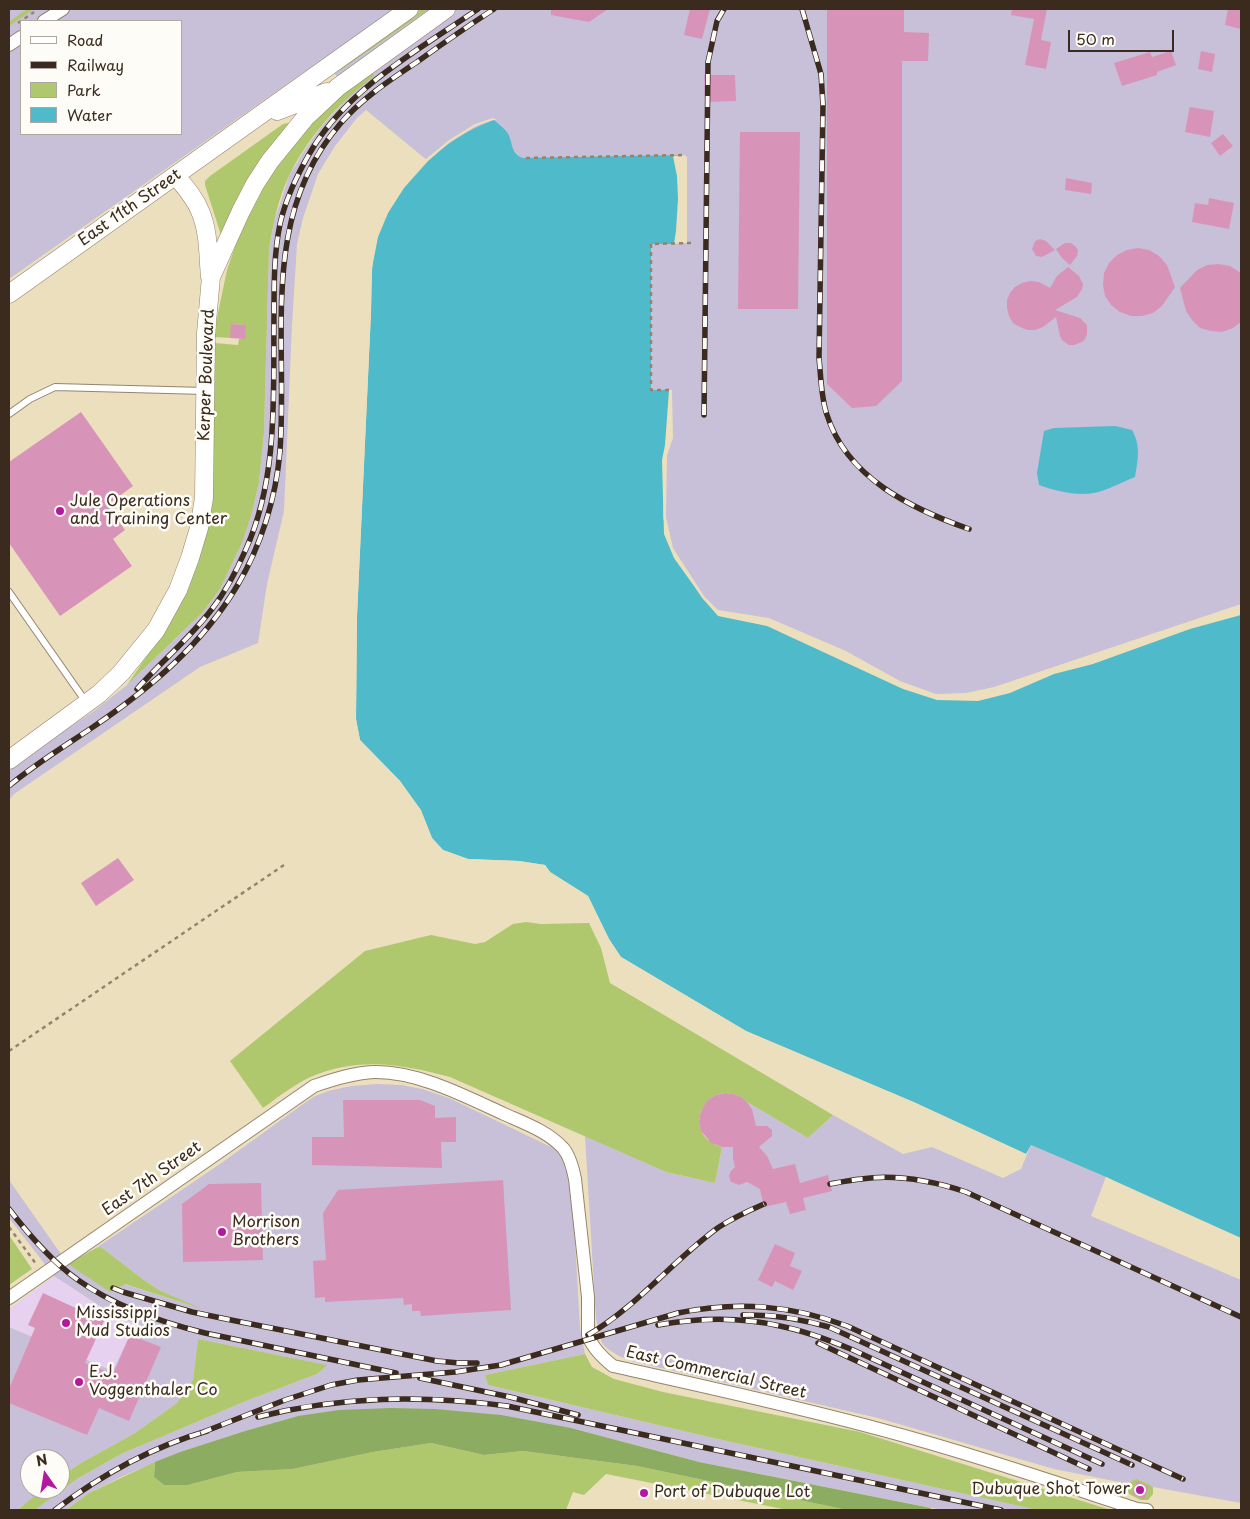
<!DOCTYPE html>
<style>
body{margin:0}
#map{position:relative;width:1250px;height:1519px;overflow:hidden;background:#ecdfbd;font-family:"Playpen Sans",sans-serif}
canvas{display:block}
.frame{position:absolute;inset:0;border:10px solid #3b2a1e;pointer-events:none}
.legend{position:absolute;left:20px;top:20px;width:162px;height:115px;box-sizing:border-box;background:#fdfcf7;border:1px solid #afa8a0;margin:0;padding:6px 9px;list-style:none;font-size:15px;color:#3b2a1e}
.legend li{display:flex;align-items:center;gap:10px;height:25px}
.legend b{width:25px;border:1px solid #afa8a0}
.north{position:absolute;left:20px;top:1449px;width:50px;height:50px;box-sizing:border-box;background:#fdfcf7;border:1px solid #afa8a0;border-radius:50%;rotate:347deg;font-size:14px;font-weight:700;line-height:20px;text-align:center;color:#3b2a1e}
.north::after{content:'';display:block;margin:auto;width:18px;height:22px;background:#b5179e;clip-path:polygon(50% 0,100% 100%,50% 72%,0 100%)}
.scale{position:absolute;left:1068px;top:30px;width:106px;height:22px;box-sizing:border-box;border:2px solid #3b2a1e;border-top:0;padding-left:6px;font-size:15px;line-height:18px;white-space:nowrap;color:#3b2a1e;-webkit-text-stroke:4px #fdfcf7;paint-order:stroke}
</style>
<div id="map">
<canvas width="1250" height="1519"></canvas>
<div class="frame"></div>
<ul class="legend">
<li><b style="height:6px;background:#fff"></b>Road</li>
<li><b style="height:6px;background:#3b2a1e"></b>Railway</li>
<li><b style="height:14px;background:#afc86e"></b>Park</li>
<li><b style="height:14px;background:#4fbaca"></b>Water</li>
</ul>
<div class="north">N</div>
<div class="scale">50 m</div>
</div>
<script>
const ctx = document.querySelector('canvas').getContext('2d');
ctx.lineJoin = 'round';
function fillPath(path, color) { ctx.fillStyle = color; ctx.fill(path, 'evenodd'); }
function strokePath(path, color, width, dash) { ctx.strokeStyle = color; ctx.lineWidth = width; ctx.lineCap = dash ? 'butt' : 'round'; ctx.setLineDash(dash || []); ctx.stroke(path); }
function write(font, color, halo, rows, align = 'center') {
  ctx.font = font + ' "Playpen Sans",sans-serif'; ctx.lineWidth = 5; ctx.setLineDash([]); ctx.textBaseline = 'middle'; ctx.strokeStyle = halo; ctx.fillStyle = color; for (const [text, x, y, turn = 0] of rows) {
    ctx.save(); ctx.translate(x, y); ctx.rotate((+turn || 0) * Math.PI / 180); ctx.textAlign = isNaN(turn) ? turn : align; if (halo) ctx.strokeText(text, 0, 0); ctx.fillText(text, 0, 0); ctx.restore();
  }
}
fillPath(new Path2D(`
 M54,1276L100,1306L135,1324L114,1371L9,1327V1309Z`), '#e6d2f0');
fillPath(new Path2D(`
 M9,9H1241V607L1043,673L967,696H935L717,612L702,598L671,549L663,517L664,455L669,390H651V244L428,161L366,110L357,118L335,146L318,174L303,218L297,244L292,325L284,511L267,584L258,643L200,667L14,794L9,800V771L34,751L94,711L127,685L203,612L220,589L242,543L252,513L259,482L264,433L269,250L274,222L289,176L304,151L320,128L350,95L324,58L9,279ZM21,21H181V134H21Z
 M377,1084L402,1085L422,1089L449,1098L551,1147L561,1154L566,1163L574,1224L580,1328L585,1354L485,1375L488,1385L709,1437L1037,1510H942L699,1462L571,1428L298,1416L245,1431L180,1452L123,1476L89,1493L66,1510H35L77,1479L121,1454L246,1401L317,1374L326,1365L198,1339L193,1380L177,1403L135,1433L81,1463L60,1477V1459H30V1489H42L18,1510H9V1327L113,1371L135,1324L100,1306L54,1276L9,1218V1180L68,1264L124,1284L196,1307L159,1290L144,1280L101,1247L96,1248L220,1164L313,1097L328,1091L351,1086Z
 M747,1102L808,1138L833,1115L903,1154L932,1147L1003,1178L1021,1169L1031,1145L1106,1177L1091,1216L1241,1280V1503L1153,1487L1149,1484L1140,1480L1131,1482L1129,1484L1054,1469L878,1418L631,1361L617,1355L608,1349L602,1343L596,1319L585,1136L666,1172L715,1183L722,1147H730L738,1145L752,1109Z`), '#c8bfd8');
fillPath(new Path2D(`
 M27,9H34L9,26V22Z
 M422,9H426L427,10L341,70L340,67Z
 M370,70L374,76C366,83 357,89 350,96C326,118 303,146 289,176C278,199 273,225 269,250L264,433L259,482L252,513L242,543L220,589L203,612L127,685L168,625L181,602L195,567L214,343L238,345L239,339L245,338V325L231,324V338L214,337L218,313L227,270L238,238L254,200L274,167L316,117Z
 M288,123L289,125L221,235L205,185V181L210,176L283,124Z
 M526,922L541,924L589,923L601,948L610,983L833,1115L808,1138L747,1102C709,1070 676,1134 722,1147L715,1183L666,1172L450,1077C404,1065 365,1057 318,1074C298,1081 280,1096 263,1108L230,1061L365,951L431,935L475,944L485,942L513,924Z
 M9,1235L32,1269L9,1285Z
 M101,1247L144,1280L159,1290L202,1309L125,1284L110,1292L68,1264L96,1248Z
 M198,1339L327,1365L317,1374L246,1401L121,1454L77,1479L35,1510H18L42,1489H60V1477L81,1463L135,1433L177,1403L193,1380Z
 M585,1354L592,1367L614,1379L663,1392L860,1432L1111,1510H1037L709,1437L488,1385L485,1375Z
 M431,1443L484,1455L523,1451L637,1466L847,1510H788L606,1474L584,1495L573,1492L566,1510H66L89,1493L155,1462L154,1477L164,1485H188L237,1472L293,1469L373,1452Z
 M1137,1479L1149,1484L1153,1487V1494L1148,1500H1140L1129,1494C1126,1487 1130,1480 1137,1479Z`), '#afc86e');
fillPath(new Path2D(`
 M391,1408L435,1409L501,1415L571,1428L699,1462L931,1508L930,1510H847L637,1466L523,1451L484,1455L431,1443L373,1452L293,1469L237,1472L188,1485H164L154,1477L155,1462L180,1452L245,1431L298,1416L339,1410Z`), '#8bac61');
fillPath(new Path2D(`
 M494,120C498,124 503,127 506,131C514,140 509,154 523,158L685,155L684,244H651V390H669L671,438L664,455L663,517L671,549L702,598L717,612L768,620L899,684L935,696H967L994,690L1241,607V1249L1106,1177L1031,1145L1026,1154L913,1102L746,1031L621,957L609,939L588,896L550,872L545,865L519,861L468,859L443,850L432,838L421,810L400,781L360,740L356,719L357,616L371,312C372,287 370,260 378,236C395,184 443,138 494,120Z
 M1115,426L1132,430C1141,446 1138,459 1135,477C1122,482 1108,490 1094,493C1076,496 1056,491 1039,485L1037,473L1044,431L1054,428Z`), '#4fbaca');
fillPath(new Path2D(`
 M493,118L497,120H493L476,126L450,142L428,161L404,188L388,213L378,237L372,268L371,312L357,616L356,719L360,740L400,781L421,811L432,838L443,850L468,859L519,861L545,865L550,872L588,896L609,939L621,957L746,1031L916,1103L1026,1154V1156L912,1104L745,1034L619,959L606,940L586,898L549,874L544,867L519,863L468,861L442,852L430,840L419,812L398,783L358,742L354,719L356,562L365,405L369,267L375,236L385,212L402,186L426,159L449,140L475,124Z
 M685,155L687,157V243L674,244L676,231L678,199L677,176L673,156Z
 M669,390H672L673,438L667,455L666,517L673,548L704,596L718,610L769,618L846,651L900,681L936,694L966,693L994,687L1241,604V615L1190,629L1093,664L1054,674L1010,693L978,701L937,700L903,689L767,626L718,616L704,600L674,558L664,534L662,460L665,445Z
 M1106,1177L1241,1238V1251L1101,1191Z`), '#ecdfbd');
fillPath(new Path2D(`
 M551,9H608L589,22L551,15Z
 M690,9H710L702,39L684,35Z
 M827,9H904V32L929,33L928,61H902V381L876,406L852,408L827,384Z
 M1012,9H1047L1041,40L1051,42L1046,69L1025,65L1034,19L1011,15Z
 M1228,9H1241V29L1225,25Z
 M1171,51L1176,65L1157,72V75L1122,86L1114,63L1150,52L1152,57Z
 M1201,51L1215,54L1212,72L1198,69Z
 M704,75H735L736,101L705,102Z
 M1190,105V107L1214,111L1210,137L1185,132Z
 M740,132H800L798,309H738Z
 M1223,134L1233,146L1220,156L1211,143Z
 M1066,178L1092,183L1091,194L1065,190Z
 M1209,198L1234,203L1229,229L1192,222L1195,203L1208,205Z
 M1040,239L1046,241L1055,250L1042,257L1036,256L1032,249L1035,241Z
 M1065,243H1071L1076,247L1078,250L1077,256L1070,265L1062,258L1056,249Z
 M1138,248L1149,250L1159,256L1167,265L1175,287L1162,306L1153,313L1142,316H1131L1120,312L1111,305L1105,296L1103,285L1104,273L1109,263L1117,255L1127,250Z
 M1218,264L1230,266L1241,273V322L1233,328L1222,332L1211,331L1200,328L1192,320L1186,311L1180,288L1197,270L1207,265Z
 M1068,267L1079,276L1083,284L1082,289L1077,297L1055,310L1080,318L1087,325V334L1085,339L1082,342L1074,345H1069L1062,340L1060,336L1056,317L1043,327L1035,330H1027L1020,327L1013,323L1009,316L1007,308V300L1010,293L1015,287L1022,283L1030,281L1039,282L1050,288L1057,276Z
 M231,324L246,325L245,339L230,338Z
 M81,412L133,486L107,505L125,530L113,539L132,566L60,616L9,543V462Z
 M118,858L134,880L96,906L81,883Z
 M725,1093L733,1094L741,1097L747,1102L752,1109L756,1126H767L772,1130V1136L759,1147L767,1156L773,1169L795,1164L800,1183L828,1175L832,1191L803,1198L806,1210L790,1214L786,1202L764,1207L760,1189L747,1182L739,1185L731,1182L729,1176L731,1171L735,1167L733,1159V1147H722L711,1143L701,1131L699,1123L700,1115L703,1107L708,1100L716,1095Z
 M343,1100H420L435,1106V1118L456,1117V1142H441L442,1168L312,1165V1137H344Z
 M503,1180L511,1310L421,1316L420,1311H412V1304L404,1305L403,1298L325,1302V1297L315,1298L313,1261L326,1260L323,1213L338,1190Z
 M261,1183L263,1260L183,1262L182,1204L209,1184Z
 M775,1244L795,1253L790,1266L802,1271L793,1290L775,1281L772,1287L758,1280Z
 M43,1293L104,1321L85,1363L113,1374L130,1335L161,1347L129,1421L99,1408L87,1435L9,1403V1389L35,1328L28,1325Z
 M1137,1481L1149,1487L1144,1499L1132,1494Z`), '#d894b8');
const service = new Path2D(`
 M9,414L30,399L55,387L205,391
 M9,592L86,702`);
const minor = new Path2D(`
 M44,21L63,9
 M9,45L21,37
 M9,1298L314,1086C334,1079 353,1073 374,1072C417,1071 465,1096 504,1114C524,1123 547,1131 563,1148C570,1156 573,1169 575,1179L588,1297V1335C592,1348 603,1358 613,1366C702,1386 791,1405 879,1429C966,1452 1051,1481 1137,1509L1147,1510`);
const secondary = new Path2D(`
 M277,111L327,92
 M176,176C185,187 195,198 200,211C209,231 208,256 210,277
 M9,294L409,9
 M9,760L99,694L121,673L156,630L178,590L190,558L199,528L204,498L206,333L211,277L241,211L255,184L270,161L305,118L338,87L446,9`);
strokePath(service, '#94846e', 8);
strokePath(minor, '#94846e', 14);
strokePath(secondary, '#94846e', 19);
strokePath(new Path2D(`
 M18,23L34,12
 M526,158L685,155
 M669,390H651V244L692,243
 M9,1051L284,865
 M9,1227L36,1264`), '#94846e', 2.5, [4, 4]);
strokePath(service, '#fff', 6);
strokePath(minor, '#fff', 12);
strokePath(secondary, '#fff', 18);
const rail = new Path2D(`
 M802,9L821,74L823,105L819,358C821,377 821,398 827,415C847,478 912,509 969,529
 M704,415L708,62L717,21L724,9
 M137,689C161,662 190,638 212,609C226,591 237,570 246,549C279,476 273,391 274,313C274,283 274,253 280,224C286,197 300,169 314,146C353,85 420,49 478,9
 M9,786C35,764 65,746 93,727C149,689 202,645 237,586C261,546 276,498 280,451C288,338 259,218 340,124C361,99 390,80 417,62C442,44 468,26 494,9
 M830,1184C841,1182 851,1180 861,1179C896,1174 933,1181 966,1192L1241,1317
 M9,1209C29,1235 51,1261 78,1280C116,1307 160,1322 205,1333L396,1373
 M113,1288L123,1292L192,1312L231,1320L437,1361L459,1363H477
 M743,1315C772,1314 801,1319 829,1327L1132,1465
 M658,1325C697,1318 741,1317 780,1326C805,1331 829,1340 853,1350L1102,1464
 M588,1335C638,1306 673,1260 719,1227C733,1218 748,1211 764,1204
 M818,1343L1089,1469
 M420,1378L510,1397L578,1415
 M258,1417C341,1396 422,1395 507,1406L1001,1510
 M201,1433L285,1400L331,1385L358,1380L455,1372L501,1365L678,1313C737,1301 791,1305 847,1326L1183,1479
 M55,1510C101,1475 152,1447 207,1431`);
strokePath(rail, '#3b2a1e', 5.5);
strokePath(rail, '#fdfcf7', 4, [11]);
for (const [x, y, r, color] of [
 [60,511,5,"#b5179e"],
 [222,1232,5,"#b5179e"],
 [66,1323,5,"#b5179e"],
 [79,1382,5,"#b5179e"],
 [1140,1490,5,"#b5179e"],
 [644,1493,5,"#b5179e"]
]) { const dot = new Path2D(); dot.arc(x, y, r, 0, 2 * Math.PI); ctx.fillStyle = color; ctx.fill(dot); strokePath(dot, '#fdfcf7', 2); }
write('16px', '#3b2a1e', '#fdfcf7', [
 ["East 11th Street",130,208,-35],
 ["Kerper Boulevard",207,375,-88],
 ["East 7th Street",152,1179,-35],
 ["East Commercial Street",716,1373,13]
]);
write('16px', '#3b2a1e', '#fdfcf7', [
 ["Jule Operations",70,502],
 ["and Training Center",70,520],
 ["Morrison",232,1223],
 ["Brothers",232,1241],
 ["Mississippi",76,1314],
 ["Mud Studios",76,1332],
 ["E.J.",89,1373],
 ["Voggenthaler Co",89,1391],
 ["Dubuque Shot Tower",1130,1490,"right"],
 ["Port of Dubuque Lot",654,1493]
], 'left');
</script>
